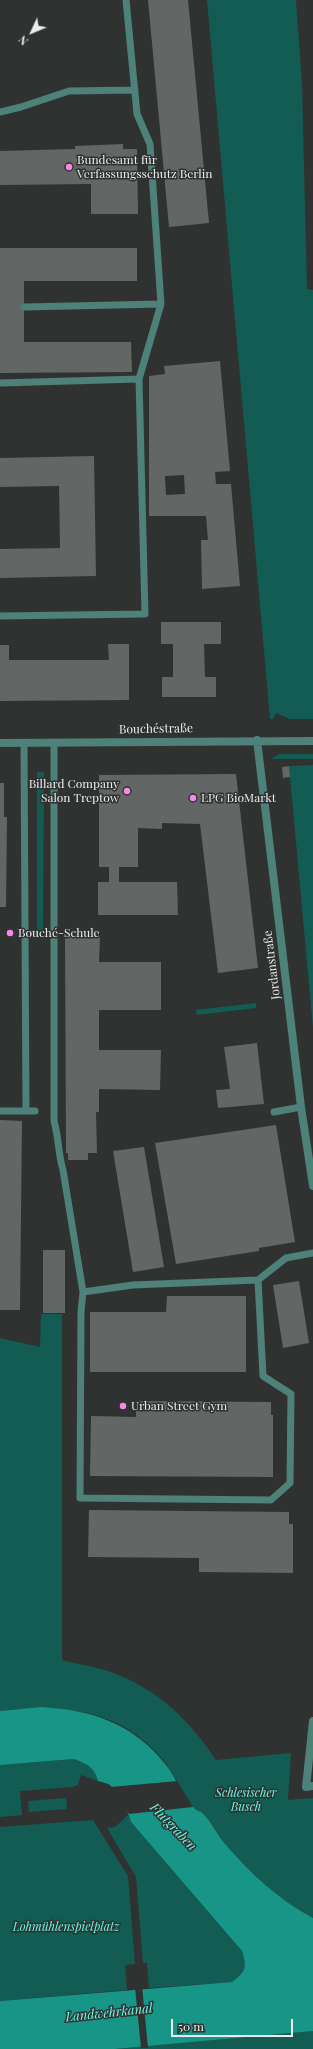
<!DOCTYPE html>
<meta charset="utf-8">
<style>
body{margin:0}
#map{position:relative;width:313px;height:2049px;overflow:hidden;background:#2f3231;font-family:"Playfair Display",serif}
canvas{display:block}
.north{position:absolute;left:12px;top:12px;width:40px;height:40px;-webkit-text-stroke:3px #2f3231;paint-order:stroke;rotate:226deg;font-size:11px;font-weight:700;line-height:16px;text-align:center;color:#ebedec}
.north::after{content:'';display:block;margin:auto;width:14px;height:18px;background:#ebedec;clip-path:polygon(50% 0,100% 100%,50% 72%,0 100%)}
.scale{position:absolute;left:171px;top:2019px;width:122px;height:18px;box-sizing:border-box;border:2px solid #ebedec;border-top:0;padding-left:5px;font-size:12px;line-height:14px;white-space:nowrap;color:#ebedec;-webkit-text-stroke:3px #2f3231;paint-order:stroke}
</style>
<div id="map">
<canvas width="313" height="2049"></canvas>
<div class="north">N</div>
<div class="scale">50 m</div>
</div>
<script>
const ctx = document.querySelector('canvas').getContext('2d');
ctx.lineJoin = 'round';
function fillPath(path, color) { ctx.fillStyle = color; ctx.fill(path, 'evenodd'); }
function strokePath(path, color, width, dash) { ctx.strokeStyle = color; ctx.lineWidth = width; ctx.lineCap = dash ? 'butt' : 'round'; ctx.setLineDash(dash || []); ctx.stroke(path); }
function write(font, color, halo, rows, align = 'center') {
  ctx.font = font + ' "Playfair Display",serif'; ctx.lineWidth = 3; ctx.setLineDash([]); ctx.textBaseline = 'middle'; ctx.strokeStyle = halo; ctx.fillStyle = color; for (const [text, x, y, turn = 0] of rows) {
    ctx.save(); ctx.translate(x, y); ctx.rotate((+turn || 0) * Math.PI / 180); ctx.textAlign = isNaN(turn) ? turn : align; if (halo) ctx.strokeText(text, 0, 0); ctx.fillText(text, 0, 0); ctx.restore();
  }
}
fillPath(new Path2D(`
 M207,0H296L302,85L307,289L313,290V719H290L276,713L273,719H270Z
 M280,754H313V759H271Z
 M313,765V1028L289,766Z
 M37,772H44L43,932L37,933Z
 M256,1003V1008L197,1015L196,1010Z
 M41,1314H62V1660C80,1665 99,1667 116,1674C160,1691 190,1721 216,1760L291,1753L288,1800L313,1798V1918C279,1900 250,1873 225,1845C217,1835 212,1821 202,1813C199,1810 195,1810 192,1806C183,1793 176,1778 167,1765C123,1708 66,1705 0,1711V1338L40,1347Z
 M74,1759C87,1764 94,1767 98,1781L81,1775L78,1785L73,1787L20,1791L22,1815L0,1817V1765Z
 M66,1798L67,1809L29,1812L28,1801Z
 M129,1814L131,1822L242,1951C247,1967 246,1972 233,1982L149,1988L147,1963H143L136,1877L107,1828L115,1827Z
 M93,1820L128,1876L135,1964L125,1965L127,1990L0,2001V1827Z
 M313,2031V2049H115Z`), '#125c53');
fillPath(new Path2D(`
 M41,1707C92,1710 133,1723 166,1765C176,1777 182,1797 194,1808C196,1810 199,1811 201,1812C211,1820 217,1835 225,1844C250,1873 279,1900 313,1918V2031L115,2049H0V2001L232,1982C246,1972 247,1967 242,1951L131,1822C128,1810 119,1794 110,1785C107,1783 102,1782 98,1781C94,1767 87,1764 74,1759L0,1765V1711Z`), '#179587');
fillPath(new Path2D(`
 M177,1781L193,1807L129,1814L111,1787Z
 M142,1986L148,2048H141L135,1987Z`), '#2f3231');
fillPath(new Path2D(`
 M148,0H188L209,223L169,227Z
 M123,144V149H137L138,214H91V184L0,185V151L75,149V146Z
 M0,248H137V281H24V342H131L132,372L0,373Z
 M220,361L230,471L215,472L216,484H231L240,586L202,589L201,540H208L206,516H149V376L165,374L164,366ZM184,475L185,494L166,495L165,476Z
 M94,456L96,576L0,578V549L60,548L59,486L0,487V458Z
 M161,622H221V644H204L205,677H216V697H162V677H173V644H161Z
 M108,644H129V700L0,701V645H9V660H109Z
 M289,766L290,777L283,778L282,767Z
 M236,774L258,968L218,973L200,824L162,823V829L138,828V867H119V882H177L178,915H98V882H109V867H99V775Z
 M0,783H4V817H7L6,907H0Z
 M65,936L100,937L99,962H161V1010H99V1050H161L160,1090L99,1089V1112H96L97,1153H88V1160H68V1153H66Z
 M257,1043L264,1104L218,1108L216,1090L230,1089L224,1047Z
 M0,1120L22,1121L20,1310H0Z
 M276,1125L295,1242L259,1248V1251L176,1264L155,1143Z
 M144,1147L164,1267L133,1272L113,1151Z
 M43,1250H65V1313H43Z
 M299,1281L309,1343L283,1348L273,1285Z
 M167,1296H246V1372H90V1312H166Z
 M136,1401L271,1402V1415H273V1477L90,1476L91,1416L136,1417Z
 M89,1510L289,1512V1524H293V1573L199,1572V1558L88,1557Z`), '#626665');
strokePath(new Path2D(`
 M0,112L21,107L69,91L135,90
 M24,307L161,304
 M0,383L139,379L161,304L150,144L137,114L126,0
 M0,616L145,614L139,379
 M24,743L26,1111
 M54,743V1121C59,1138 58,1154 63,1170L83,1292L133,1285L258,1280L263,1376L291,1394L290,1483L271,1500L80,1498L81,1312L83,1292
 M0,1111H35
 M274,1112L301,1107
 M258,1280L286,1258L313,1253`), '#4d8179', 7);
strokePath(new Path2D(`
 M257,740L301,1107L313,1186
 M0,743L313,741
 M313,1721L306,1787L313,1786`), '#4d8179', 8);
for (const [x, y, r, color] of [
 [69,167,4,"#f987e8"],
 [127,791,4,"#f987e8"],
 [193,798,4,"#f987e8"],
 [10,933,4,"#f987e8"],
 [123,1406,4,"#f987e8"]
]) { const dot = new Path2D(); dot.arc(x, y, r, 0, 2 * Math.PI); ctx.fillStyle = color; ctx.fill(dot); strokePath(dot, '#2f3231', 1.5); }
write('12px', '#ebedec', '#2f3231', [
 ["Bundesamt für",77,160],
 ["Verfassungsschutz Berlin",77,174],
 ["Billard Company",119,784,"right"],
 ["Salon Treptow",119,798,"right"],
 ["LPG BioMarkt",201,798],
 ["Bouché-Schule",18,933],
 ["Urban Street Gym",131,1406]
], 'left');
write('12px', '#ebedec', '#2f3231', [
 ["Bouchéstraße",156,729,-1],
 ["Jordanstraße",272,965,-97]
]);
write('italic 12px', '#64f5e1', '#2f3231', [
 ["Schlesischer",246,1793],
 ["Busch",246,1807],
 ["Lohmühlenspielplatz",66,1927]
]);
write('italic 13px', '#6bfbe7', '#2f3231', [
 ["Flutgraben",173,1827,46],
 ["Landwehrkanal",109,2013,-6]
]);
</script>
